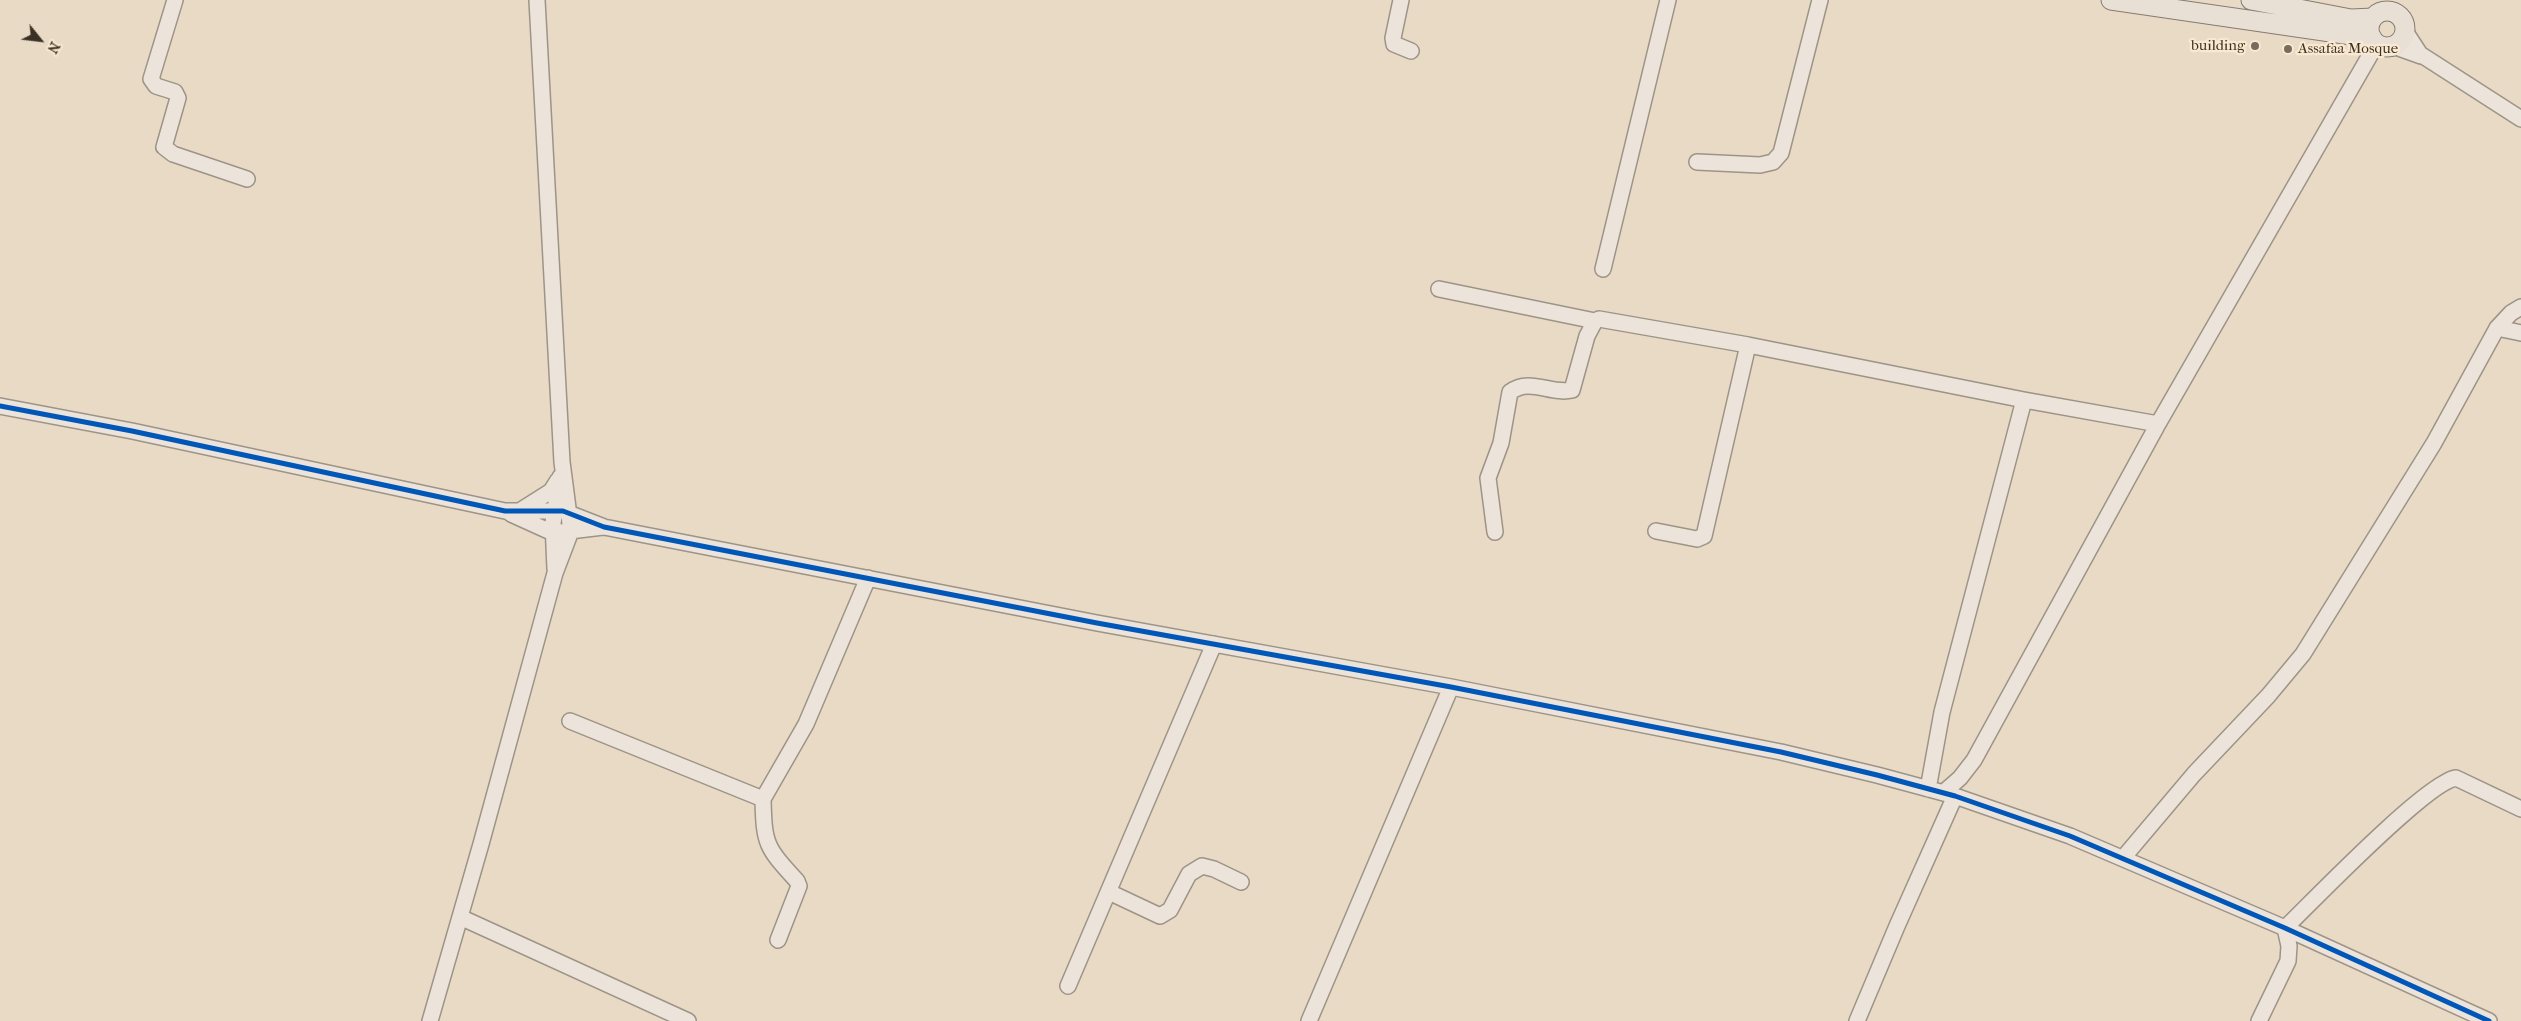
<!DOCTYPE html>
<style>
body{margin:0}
#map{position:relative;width:2521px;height:1021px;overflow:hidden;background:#e9dac5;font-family:"IM FELL French Canon",serif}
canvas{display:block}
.north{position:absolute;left:15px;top:15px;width:50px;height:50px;-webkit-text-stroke:4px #fae8d0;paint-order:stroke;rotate:119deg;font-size:14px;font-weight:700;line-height:20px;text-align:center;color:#3a3125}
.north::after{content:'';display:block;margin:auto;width:18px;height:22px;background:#3a3125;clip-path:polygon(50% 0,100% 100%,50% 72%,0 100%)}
</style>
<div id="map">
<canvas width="2521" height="1021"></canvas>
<div class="north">N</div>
</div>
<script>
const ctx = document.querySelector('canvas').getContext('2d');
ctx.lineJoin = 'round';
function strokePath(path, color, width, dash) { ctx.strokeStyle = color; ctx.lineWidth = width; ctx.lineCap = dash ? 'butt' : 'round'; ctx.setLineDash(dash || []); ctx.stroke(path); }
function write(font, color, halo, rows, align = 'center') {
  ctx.font = font + ' "IM FELL French Canon",serif'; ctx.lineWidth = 4.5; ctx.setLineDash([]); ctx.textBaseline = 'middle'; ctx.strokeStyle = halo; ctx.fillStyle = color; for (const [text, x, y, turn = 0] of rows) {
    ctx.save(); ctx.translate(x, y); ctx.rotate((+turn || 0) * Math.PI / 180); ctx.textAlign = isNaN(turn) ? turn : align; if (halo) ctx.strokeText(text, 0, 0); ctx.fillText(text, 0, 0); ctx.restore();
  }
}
const minor = new Path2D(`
 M175,0L151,79L156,86L175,92L178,98L164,147L173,154L247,179
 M1401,0L1393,38L1394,44L1411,51
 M2405,31L2420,54L2521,119
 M2393,46L2421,56
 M1697,162L1760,165L1773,162L1781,153L1820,0
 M1603,269L1668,0
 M1439,289L1595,321
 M2497,328L2521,333
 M0,406L132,431L505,511H563L604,527L1097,623L1451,687L1781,752L1877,775L1955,796L2070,836L2285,928L2489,1021
 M521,510L551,491L558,480
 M511,514L553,533L603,527
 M1656,531L1697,539L1704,536L1748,345
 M1495,532L1488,478L1501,443L1510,392C1530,377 1551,395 1572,390L1587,336L1595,321L1599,319L1748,345L2024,400L2158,424
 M555,569L553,523L560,477
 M570,721L763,799L806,724L868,578
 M1928,789L1942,712L2024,400
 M1943,793L1960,778L1974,760L2158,424L2377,43
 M763,799C764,845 766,847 797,881L799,886L778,940
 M2123,858L2194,774L2268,696L2303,654L2434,443L2497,328L2511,313L2521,307
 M1109,892L1160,916L1170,910L1189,874L1202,866L1214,869L1241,882
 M460,917L688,1021
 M1068,986L1214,644
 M430,1021L481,844L555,573L571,531L562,462L537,0
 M1309,1021L1451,687
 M1857,1021L1897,926L1955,796
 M2259,1021L2288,961L2289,946L2285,928C2313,901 2427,782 2456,778L2521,809`);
const major = new Path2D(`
 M2111,0L2372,38
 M2251,0L2351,19L2373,18
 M2369 29a18 18 0 1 1 36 0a18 18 0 1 1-36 0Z`);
strokePath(minor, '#9d9487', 18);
strokePath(major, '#857c71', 21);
strokePath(minor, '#ece4da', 15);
strokePath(major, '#e8e0d4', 19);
strokePath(new Path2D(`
 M0,406L132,431L505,511H563L604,527L1097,623L1451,687L1781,752L1877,775L1955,796L2070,836L2285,928L2489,1021`), '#0057b8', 5);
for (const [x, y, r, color] of [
 [2255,46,5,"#776c5d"],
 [2288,49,5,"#776c5d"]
]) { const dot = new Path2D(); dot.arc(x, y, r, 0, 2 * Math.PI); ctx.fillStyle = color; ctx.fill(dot); strokePath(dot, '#fae8d0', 2); }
write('15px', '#3a3125', '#fae8d0', [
 ["building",2245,46],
 ["Assafaa Mosque",2298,49,"left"]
], 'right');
</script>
